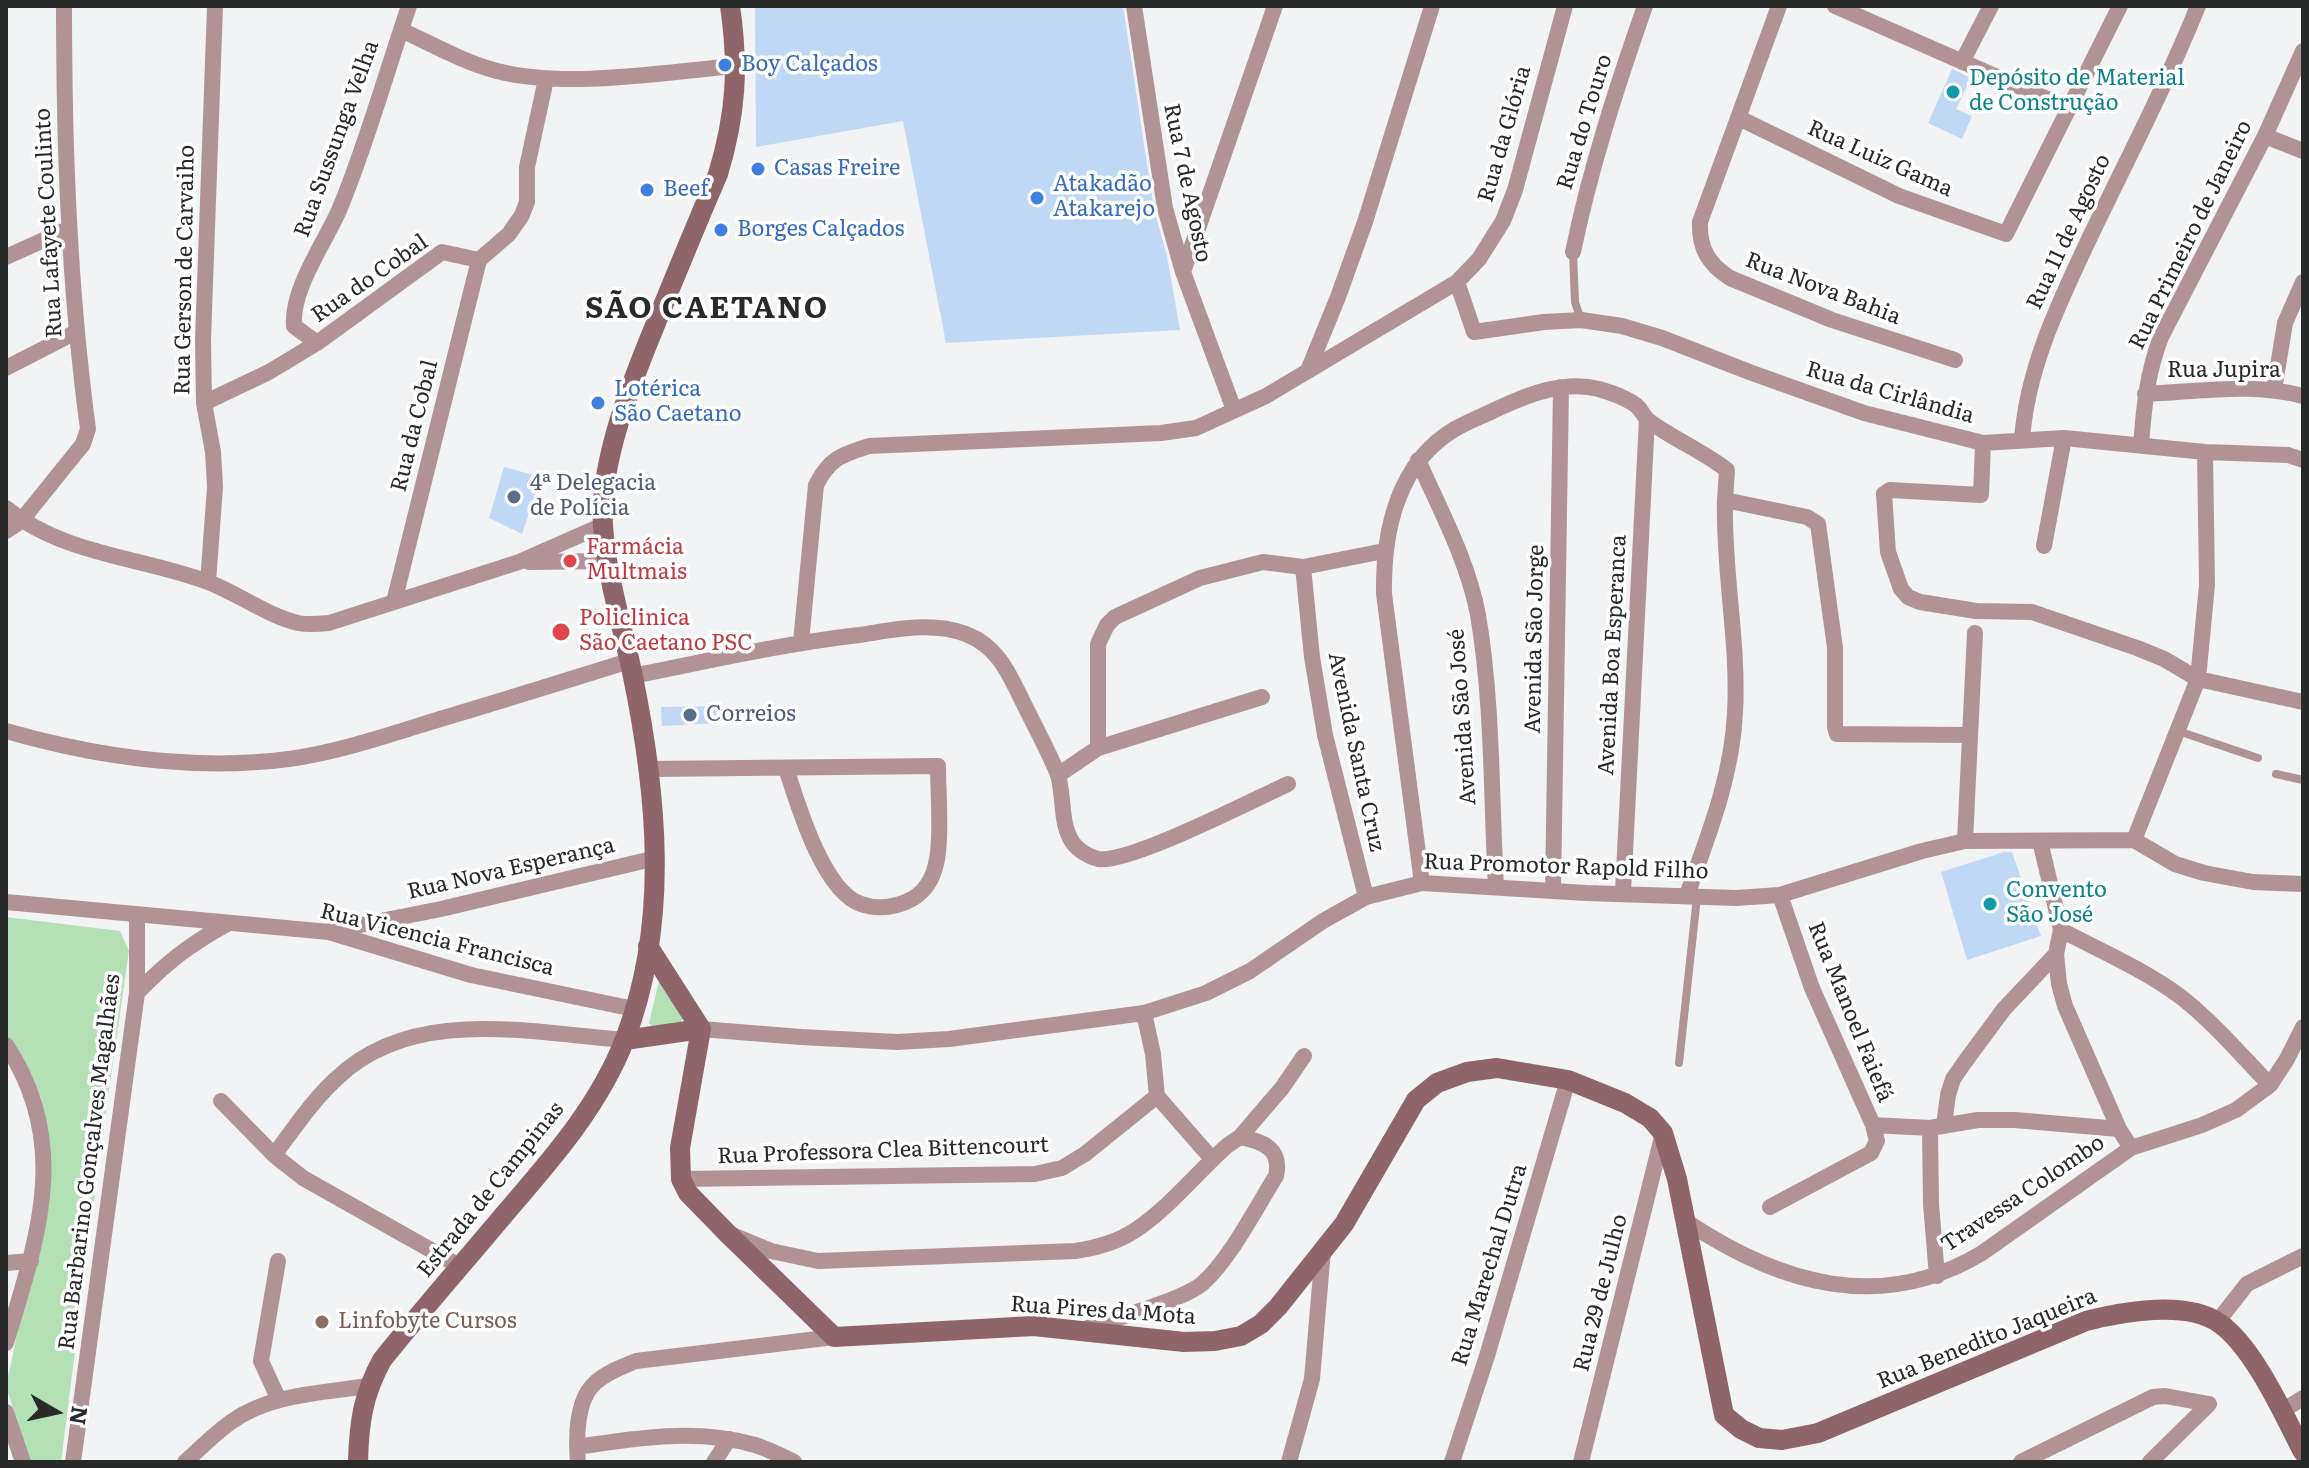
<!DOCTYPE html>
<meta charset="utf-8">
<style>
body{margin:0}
#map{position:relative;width:2309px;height:1468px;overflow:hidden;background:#f2f3f5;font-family:Literata,serif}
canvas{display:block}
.frame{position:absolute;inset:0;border:8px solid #282929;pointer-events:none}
.north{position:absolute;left:16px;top:1372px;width:80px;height:80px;-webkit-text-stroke:6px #fff;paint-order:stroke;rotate:99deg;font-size:22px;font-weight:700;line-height:32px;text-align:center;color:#282929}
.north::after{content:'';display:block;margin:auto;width:28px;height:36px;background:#282929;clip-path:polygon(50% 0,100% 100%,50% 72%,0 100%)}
</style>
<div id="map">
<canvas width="2309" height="1468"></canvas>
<div class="frame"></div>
<div class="north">N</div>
</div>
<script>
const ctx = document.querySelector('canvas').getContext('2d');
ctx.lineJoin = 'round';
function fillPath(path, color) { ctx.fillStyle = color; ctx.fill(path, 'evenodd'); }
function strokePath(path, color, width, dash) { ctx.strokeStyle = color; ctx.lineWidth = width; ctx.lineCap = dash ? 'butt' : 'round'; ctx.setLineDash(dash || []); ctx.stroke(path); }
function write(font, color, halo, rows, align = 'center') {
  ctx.font = font + ' Literata,serif'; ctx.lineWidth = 7; ctx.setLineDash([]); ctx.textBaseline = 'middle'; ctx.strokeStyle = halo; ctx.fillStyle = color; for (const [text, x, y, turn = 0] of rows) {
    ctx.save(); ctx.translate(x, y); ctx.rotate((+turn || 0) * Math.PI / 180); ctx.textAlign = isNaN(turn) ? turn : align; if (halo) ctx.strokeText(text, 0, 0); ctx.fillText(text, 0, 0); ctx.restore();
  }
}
fillPath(new Path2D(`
 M6,917L120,931L129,951L101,1146L61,1462H30L6,1386L48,1190L44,1133L6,1040Z
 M659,981L684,1016L679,1025L654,1028L649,1023Z`), '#b4e0b6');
fillPath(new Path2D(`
 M755,6H1123L1154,210L1167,256L1180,330L946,343L903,121L756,147Z
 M1952,69L1971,78L1956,109L1972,116L1962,139L1928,123Z
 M504,467L541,477L522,534L489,518Z
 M718,706V723L662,726L661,707Z
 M2004,852H2012L2041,936L1967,960L1941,872Z`), '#c0d8f6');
strokePath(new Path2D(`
 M1573,252L1575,302L1581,320
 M2178,731L2258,758
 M2276,774L2303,780
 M1679,1063L1697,897`), '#b19396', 8);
strokePath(new Path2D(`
 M1134,6L1165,208L1183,272L1234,410
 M1779,6L1700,222C1699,248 1708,264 1730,278L1832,320L1955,360
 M1835,6L2068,108
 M401,30C432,44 463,62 497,71C568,89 663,72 736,66
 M1962,62L1991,6
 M1739,118L1899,196L2006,234L2120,6
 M2265,136L2303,151
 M1573,252C1590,169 1617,86 1645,6
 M6,257L68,229
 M1183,272L1275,6
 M1457,282L1474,332L1544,322L1581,320L1622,326L1662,338L1752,373L1864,413L1983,443L2064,438L2205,452L2288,455L2303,460
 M317,343L294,326C291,289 325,243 340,208C367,143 386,73 409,6
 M6,368L76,332
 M1309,368L1338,297L1365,222L1432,6
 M2274,390L2285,323L2303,282
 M2145,394C2196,392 2253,382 2303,396
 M204,403L269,372L317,343L442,252L479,260L509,234L522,215L527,202V167L546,79
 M2022,440C2027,368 2059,303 2089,239C2126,162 2166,85 2198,6
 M1983,443L1981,495L1890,490L1884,494L1888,552L1901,589L1908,597L1920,602L1976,611L2032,612L2137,648L2164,659L2198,679L2303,702
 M2141,445C2144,407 2147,373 2161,337L2265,136L2303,51
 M1418,460C1440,510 1468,561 1478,615C1493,703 1491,797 1496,886
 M6,508C63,555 142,557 208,582C239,594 266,615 298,623C308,625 319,624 329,623L519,562L603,525
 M6,531L21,521L83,444L88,429C69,288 64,148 64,6
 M2044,546L2064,438
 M529,562L608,561
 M1303,567L1312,657L1325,735L1366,897
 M208,582L215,487L213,452L204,403L203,340L215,6
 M394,602L479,260
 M801,642L816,485C830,458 841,455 869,446L1161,433L1196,428L1266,396L1457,282L1479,259L1503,221L1515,190L1565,6
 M633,676C708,661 782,644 859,635C894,630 931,621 966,634C996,646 1007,669 1020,696C1032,721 1046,746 1057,772C1065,794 1059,823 1073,843C1078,850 1089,857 1098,859C1129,864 1253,800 1288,784
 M6,731C97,757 195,771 289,759C339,752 389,735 437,720C501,701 565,681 629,661
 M1098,748V644L1107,625L1115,617L1200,578L1263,562L1303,567L1384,551
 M647,769L938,766C938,792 942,840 936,864C931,886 919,899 897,905C885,908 872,908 861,904C823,892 797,802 786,768
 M1058,775L1098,748L1262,697
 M2134,840L2198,679L2207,585L2205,452
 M1965,841L1975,633
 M2040,841L2061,930L2056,954L2059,984L2065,1006L2119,1129L2131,1148
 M1422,883L1384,594C1383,532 1397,463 1455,429C1469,421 1485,415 1499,408C1529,394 1565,380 1599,389C1612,393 1628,398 1638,407C1642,411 1644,417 1649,421C1673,439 1703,451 1727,470L1725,500L1807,517L1818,524L1835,648V727L1837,734L1970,735
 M1553,890L1561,387
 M1623,892L1647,419
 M1687,895C1708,836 1732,777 1735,713C1739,642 1723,572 1725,500
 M6,902L329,932L471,975L634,1009
 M2061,930C2101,951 2145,970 2181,997C2214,1023 2241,1055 2270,1085
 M330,931L441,909L656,858
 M137,993C167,962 189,945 227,924
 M1144,1013L1153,1054L1157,1096L1212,1159
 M701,1029L801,1037L897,1042L949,1039L1144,1013L1206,993L1250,971L1323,921L1366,897L1422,883L1586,893L1736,898L1780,895L1922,851L1965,841L2134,840L2175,864L2204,873L2253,882L2303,884
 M6,1045C72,1144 37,1240 6,1343
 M221,1101L274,1155L303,1178L461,1267
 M1873,1125L1930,1128L1978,1120H2015L2119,1129
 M1944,1125L1948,1095L1953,1079L1964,1063L2004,1009L2056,954
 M1930,1128L1931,1204L1937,1276
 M1240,1137L1282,1088L1304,1056
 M274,1155C293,1130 312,1101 336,1079C412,1005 530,1033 625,1040
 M681,1179L1035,1174L1062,1168L1085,1154L1157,1096
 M1770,1207L1871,1153L1877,1141L1873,1125L1812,988L1780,895
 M1687,1222C1780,1284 1881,1314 1982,1253L2131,1148L2202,1125L2236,1110L2270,1085L2287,1059L2303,1027
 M732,1235L771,1251L818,1261L1075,1251C1095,1248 1112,1244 1129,1234C1163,1215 1198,1171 1228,1145L1240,1137C1263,1141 1282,1149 1276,1176C1256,1208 1230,1259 1203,1283C1182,1301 1111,1319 1082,1330
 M278,1261L261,1361L279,1400
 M6,1263L31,1261
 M2218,1321L2247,1284L2303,1256
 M2282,1411L2303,1398
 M6,1412L23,1462
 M577,1447C635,1438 697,1428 755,1445C768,1449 782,1456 794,1462
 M73,1462L137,993V915
 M185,1462C200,1449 215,1433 231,1422C270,1394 322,1393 368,1386
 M578,1462C576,1438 576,1399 596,1382C607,1372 622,1367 636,1361L834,1337
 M714,1462L729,1439
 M1289,1462L1312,1379L1323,1250
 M1452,1462L1487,1356L1568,1080
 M1581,1462L1663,1133
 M2021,1462L2153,1397L2165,1396L2209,1404
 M2150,1462L2209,1404`), '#b19396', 16);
strokePath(new Path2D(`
 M648,946L701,1029
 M701,1029L680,1148L681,1179L688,1193L727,1233L834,1337L1034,1326L1184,1342L1215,1341L1241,1336L1261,1324L1278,1307L1344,1224L1416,1100L1437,1083L1467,1072L1497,1068L1568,1080L1625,1103L1650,1118L1663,1133L1677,1179L1724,1415L1741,1429L1759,1438L1782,1440L1818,1433L2086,1321C2122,1312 2186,1300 2219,1323C2253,1346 2284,1415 2303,1452
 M625,1040L701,1029
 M358,1462C359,1422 363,1395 382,1360C423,1309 466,1260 508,1210C553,1158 600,1104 625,1039C670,922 657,792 632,672C622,624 606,574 603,525C599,458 635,374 660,313C679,267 698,220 718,174C736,115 739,67 730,6`), '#8f6569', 20);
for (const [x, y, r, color] of [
 [725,65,8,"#3f7fe0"],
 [1953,92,8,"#0f9aa8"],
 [758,169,8,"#3f7fe0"],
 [647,190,8,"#3f7fe0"],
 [1037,198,8,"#3f7fe0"],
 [721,230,8,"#3f7fe0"],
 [598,403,8,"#3f7fe0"],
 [514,497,8,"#5c6f8a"],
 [570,561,8,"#e0444e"],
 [561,632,10,"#e0444e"],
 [690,715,8,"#5c6f8a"],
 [1990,904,8,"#0f9aa8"],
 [322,1322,8,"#8d6e63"]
]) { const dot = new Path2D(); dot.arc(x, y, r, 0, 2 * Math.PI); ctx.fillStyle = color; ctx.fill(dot); strokePath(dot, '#fff', 3); }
write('22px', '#366cbe', '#fff', [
 ["Boy Calçados",741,65],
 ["Casas Freire",774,169],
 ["Atakadão",1053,185],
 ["Atakarejo",1053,210],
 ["Beef",663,190],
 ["Borges Calçados",737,230],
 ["Lotérica",614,390],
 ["São Caetano",614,415]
], 'left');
write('22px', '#0d838f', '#fff', [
 ["Depósito de Material",1969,79],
 ["de Construção",1969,104],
 ["Convento",2006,891],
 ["São José",2006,916]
], 'left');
write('22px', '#282929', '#fff', [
 ["Rua do Touro",1585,122,-73],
 ["Rua da Glória",1505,134,-74],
 ["Rua Sussunga Velha",337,139,-70],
 ["Rua Luiz Gama",1880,159,24],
 ["Rua 7 de Agosto",1187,183,78],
 ["Rua Lafayete Coulinto",49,223,-93],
 ["Rua 11 de Agosto",2069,232,-65],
 ["Rua Primeiro de Janeiro",2191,235,-64],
 ["Rua Gerson de Carvaiho",185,270,-89],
 ["Rua do Cobal",370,279,-35],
 ["Rua Nova Bahia",1823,289,21],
 ["Rua Jupira",2224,371],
 ["Rua da Cirlândia",1890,393,16],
 ["Rua da Cobal",415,426,-76],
 ["Avenida São Jorge",1535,639,-89],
 ["Avenida Boa Esperanca",1613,655,-87],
 ["Avenida São José",1463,717,-94],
 ["Avenida Santa Cruz",1356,752,78],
 ["Rua Promotor Rapold Filho",1566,867,2],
 ["Rua Nova Esperança",511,869,-13],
 ["Rua Vicencia Francisca",437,940,14],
 ["Rua Manoel Faiefá",1850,1012,68],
 ["Rua Professora Clea Bittencourt",883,1151,-2],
 ["Rua Barbarino Gonçalves Magalhães",90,1162,-83],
 ["Estrada de Campinas",491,1190,-51],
 ["Travessa Colombo",2023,1194,-34],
 ["Rua Marechal Dutra",1490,1265,-73],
 ["Rua 29 de Julho",1601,1293,-76],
 ["Rua Pires da Mota",1103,1311,4],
 ["Rua Benedito Jaqueira",1987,1339,-22]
]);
write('22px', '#4e5e75', '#fff', [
 ["4ª Delegacia",530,484],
 ["de Polícia",530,509],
 ["Correios",706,715]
], 'left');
write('22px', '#be3a42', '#fff', [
 ["Farmácia",586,548],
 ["Multmais",586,573],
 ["Policlinica",579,619],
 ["São Caetano PSC",579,644]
], 'left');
write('22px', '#785e54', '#fff', [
 ["Linfobyte Cursos",338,1322]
], 'left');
ctx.letterSpacing = '2px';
write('bold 30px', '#282929', '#fff', [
 ["SÃO CAETANO",707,309]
]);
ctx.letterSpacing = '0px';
</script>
